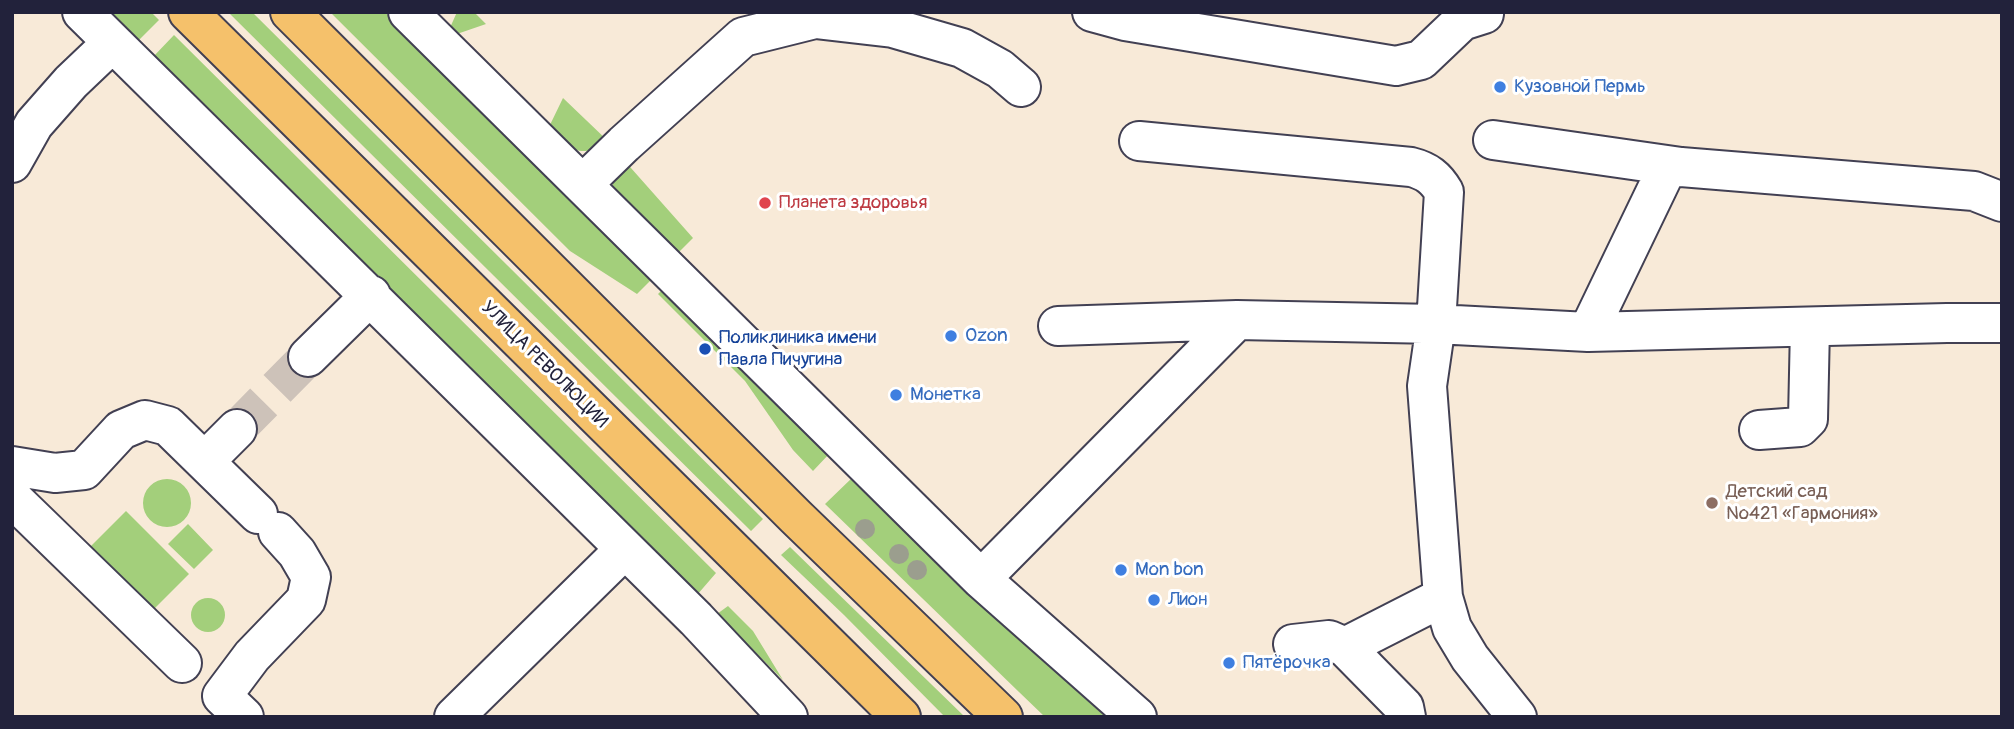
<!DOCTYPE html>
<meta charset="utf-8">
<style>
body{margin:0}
#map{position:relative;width:2014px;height:729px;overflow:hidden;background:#f8ead8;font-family:Pangolin,sans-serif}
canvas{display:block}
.frame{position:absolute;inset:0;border:14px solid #22223b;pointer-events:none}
</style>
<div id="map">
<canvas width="2014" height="729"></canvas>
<div class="frame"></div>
</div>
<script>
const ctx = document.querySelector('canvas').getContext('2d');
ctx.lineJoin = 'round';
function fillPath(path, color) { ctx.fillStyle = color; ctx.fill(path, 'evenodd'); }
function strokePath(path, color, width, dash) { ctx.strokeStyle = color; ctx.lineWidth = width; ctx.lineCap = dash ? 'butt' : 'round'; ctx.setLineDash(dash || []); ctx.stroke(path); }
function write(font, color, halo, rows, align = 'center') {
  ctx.font = font + ' Pangolin,sans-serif'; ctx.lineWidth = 6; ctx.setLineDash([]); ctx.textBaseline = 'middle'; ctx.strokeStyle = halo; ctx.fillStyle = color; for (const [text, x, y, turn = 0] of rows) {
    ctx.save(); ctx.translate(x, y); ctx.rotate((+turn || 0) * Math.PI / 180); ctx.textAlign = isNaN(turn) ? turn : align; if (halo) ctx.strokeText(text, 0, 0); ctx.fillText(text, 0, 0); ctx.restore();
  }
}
fillPath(new Path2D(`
 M107,12H151L159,20L137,42Z
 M228,12H252L763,519L751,531Z
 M330,12H385L653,278L637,294L570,251Z
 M457,12H474L486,24L454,35L449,30Z
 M174,35L716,573L697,595L153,57Z
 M563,98L609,142C577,160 574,149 548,129Z
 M623,159L693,238L676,255L613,191V180Z
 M663,289L830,453L813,471L793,450L745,381L658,294Z
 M853,477L1034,653L1106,717H1045L1019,692L825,504Z
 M143 503a24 24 0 1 1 48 0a24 24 0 1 1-48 0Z
 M126,511L189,574L151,612L88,549Z
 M188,524L213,550L194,569L168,544Z
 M790,547L965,717H945L844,615L781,555Z
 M191 615a17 17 0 1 1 34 0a17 17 0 1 1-34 0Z
 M728,606L753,631L783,680L717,614Z`), '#a3cf7b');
strokePath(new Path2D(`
 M237,429L308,357`), '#cdc2b9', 38, [38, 19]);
const minor = new Path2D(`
 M82,12L696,619L788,717
 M408,12L981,579L1137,717
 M1092,12L1125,21L1396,66L1421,60L1462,21L1484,14
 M1493,140L1681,167L1974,191L2002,202
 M1139,141L1411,167C1427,171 1436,178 1444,192L1436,324L1427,386L1443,597L1452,628L1470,658L1517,717
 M12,163L34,124L71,82L112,43
 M583,184L624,144L743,37L815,19L893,28L962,48L1000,69L1021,87
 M1058,326L1237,320L1436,324L1588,332L1947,323H2002
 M1588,332L1668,166
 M308,357L371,295
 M1759,430L1800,427L1808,419L1810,327
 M205,461L237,429
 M12,466L55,473L84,470L121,430L145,420L168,426L258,514
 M12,498L182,663
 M981,579L1237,320
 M1293,644L1329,640L1345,647L1404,707L1406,717
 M1345,647L1443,597
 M244,717L222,696L252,656L306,600L311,577L297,553L278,532
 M454,717L625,549`);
const major = new Path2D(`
 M188,12L901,717
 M290,12L796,517L1003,717`);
strokePath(minor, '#424053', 42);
strokePath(major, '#424053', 42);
strokePath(minor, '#fff', 38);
strokePath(major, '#f5c16b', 38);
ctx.fillStyle = '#9b9e8e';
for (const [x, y] of [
 [865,529],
 [899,554],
 [917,570]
]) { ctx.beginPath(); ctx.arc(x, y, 10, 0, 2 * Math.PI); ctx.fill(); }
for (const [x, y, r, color] of [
 [1500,87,7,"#3f7fe0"],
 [765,203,7,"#e0444e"],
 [951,336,7,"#3f7fe0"],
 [705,349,7,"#1a4fb4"],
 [896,395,7,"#3f7fe0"],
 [1712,503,7,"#8d6e63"],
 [1121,570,7,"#3f7fe0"],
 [1154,600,7,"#3f7fe0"],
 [1229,663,7,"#3f7fe0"]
]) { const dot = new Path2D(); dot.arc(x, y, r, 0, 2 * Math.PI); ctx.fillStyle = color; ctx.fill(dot); strokePath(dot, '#fff', 2.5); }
write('19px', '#366cbe', '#fff', [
 ["Кузовной Пермь",1514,87],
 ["Ozon",965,336],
 ["Монетка",910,395],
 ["Mon bon",1135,570],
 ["Лион",1168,600],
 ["Пятёрочка",1243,663]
], 'left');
write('19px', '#be3a42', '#fff', [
 ["Планета здоровья",779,203]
], 'left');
write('19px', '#164399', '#fff', [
 ["Поликлиника имени",719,338],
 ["Павла Пичугина",719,360]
], 'left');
write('19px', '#22223b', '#fff', [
 ["УЛИЦА РЕВОЛЮЦИИ",544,365,45]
]);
write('19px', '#785e54', '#fff', [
 ["Детский сад",1726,492],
 ["№421 «Гармония»",1726,514]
], 'left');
</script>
